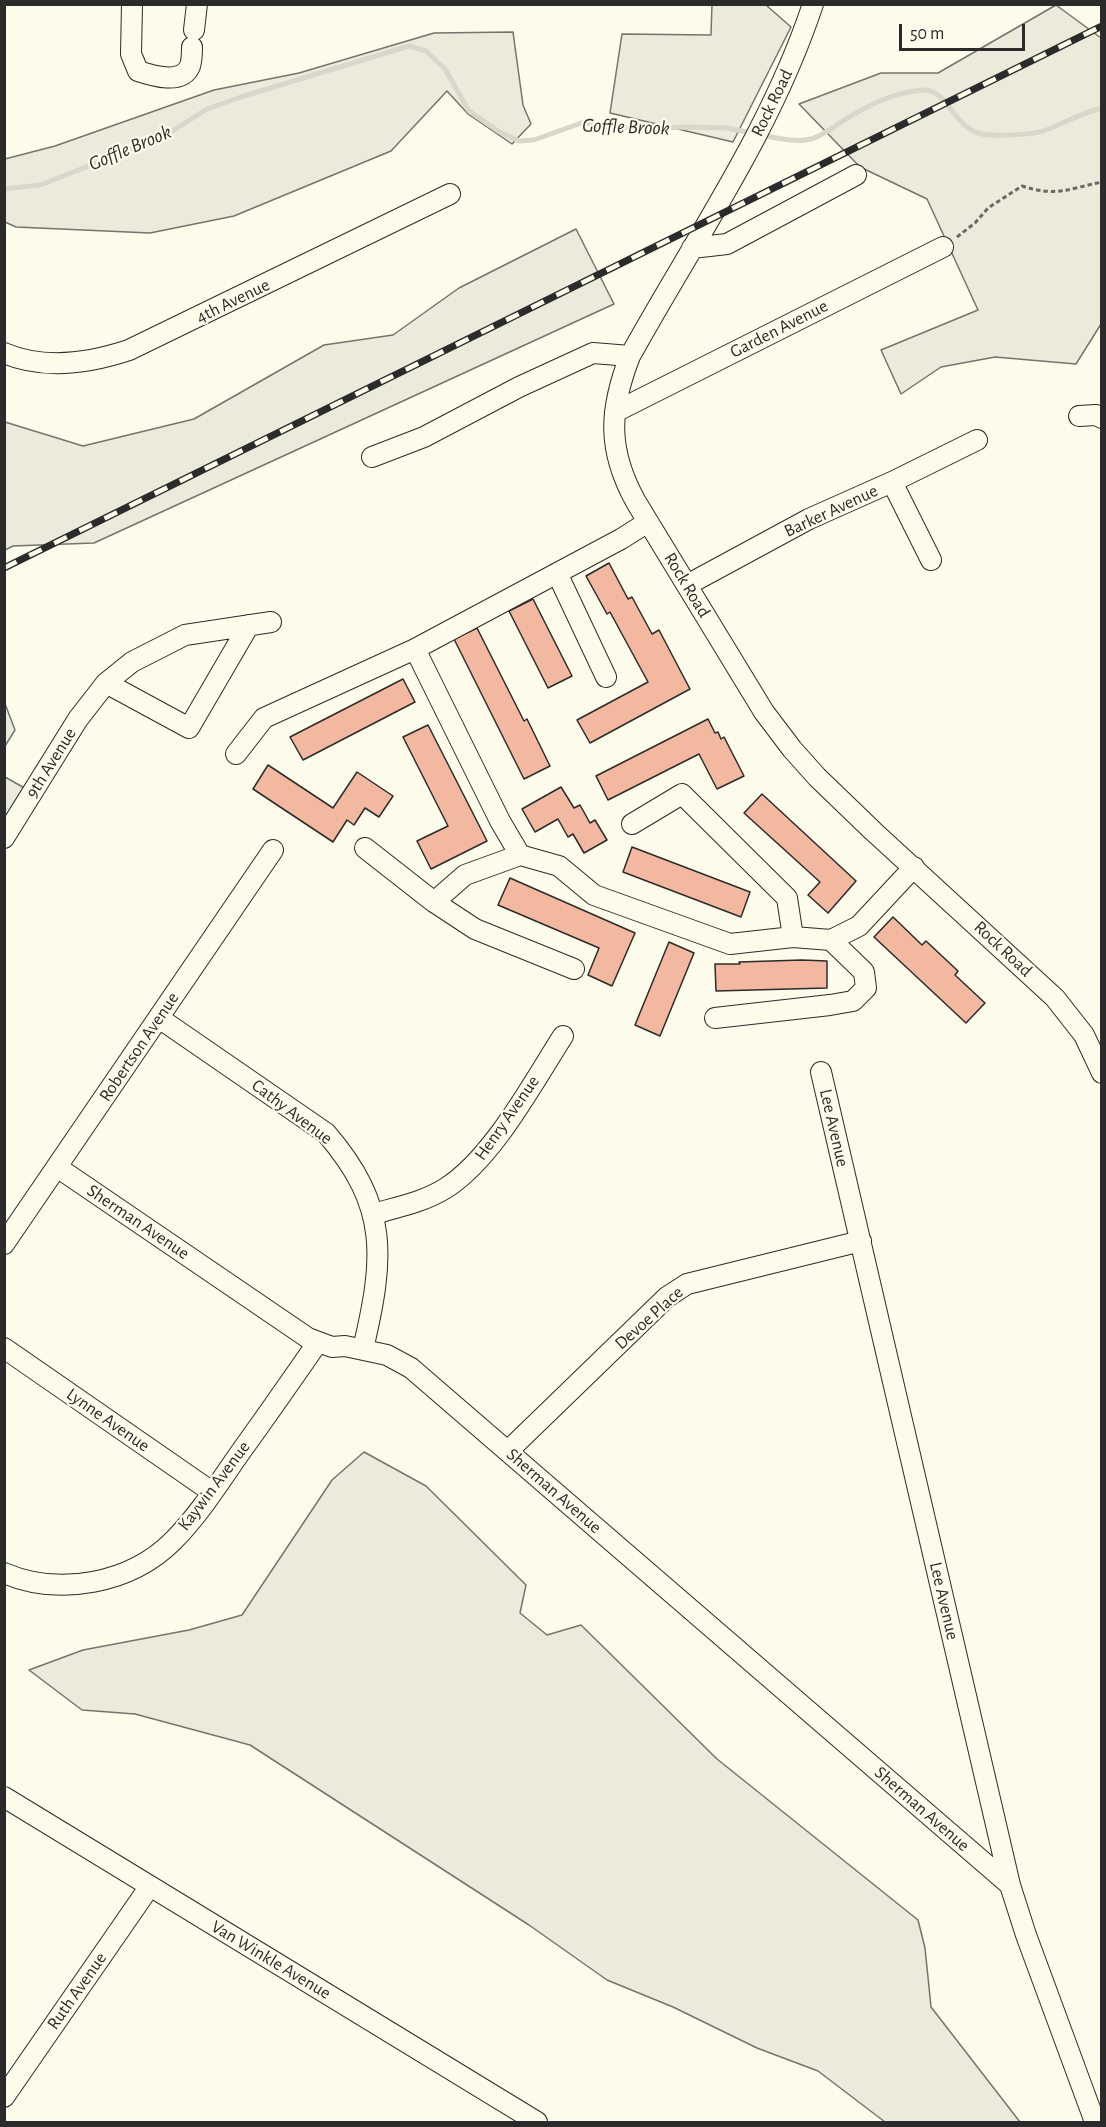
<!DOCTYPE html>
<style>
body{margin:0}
#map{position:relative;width:1106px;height:2127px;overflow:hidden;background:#fdfbea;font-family:"Alegreya Sans",sans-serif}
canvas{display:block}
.frame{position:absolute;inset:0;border:6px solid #2b2b2b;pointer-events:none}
.scale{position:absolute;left:899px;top:24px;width:126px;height:27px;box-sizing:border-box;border:3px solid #2b2b2b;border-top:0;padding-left:8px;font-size:18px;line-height:21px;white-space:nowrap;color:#2b2b2b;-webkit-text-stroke:4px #fdfbea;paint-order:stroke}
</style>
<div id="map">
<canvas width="1106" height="2127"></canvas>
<div class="frame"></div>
<div class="scale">50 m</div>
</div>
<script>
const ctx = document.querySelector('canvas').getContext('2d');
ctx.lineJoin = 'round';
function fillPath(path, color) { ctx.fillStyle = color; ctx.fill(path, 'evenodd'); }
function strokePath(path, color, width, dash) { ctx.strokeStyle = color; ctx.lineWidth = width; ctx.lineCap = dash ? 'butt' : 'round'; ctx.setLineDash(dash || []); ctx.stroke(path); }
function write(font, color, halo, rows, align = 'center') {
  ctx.font = font + ' "Alegreya Sans",sans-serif'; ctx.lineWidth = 4.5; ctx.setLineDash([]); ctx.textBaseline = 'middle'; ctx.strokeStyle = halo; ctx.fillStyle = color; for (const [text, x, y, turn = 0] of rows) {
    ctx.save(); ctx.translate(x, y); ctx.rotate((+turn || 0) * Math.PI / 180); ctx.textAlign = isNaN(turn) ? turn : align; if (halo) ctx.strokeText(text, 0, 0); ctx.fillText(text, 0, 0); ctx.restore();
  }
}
const green = new Path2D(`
 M712,4L766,5L791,27L733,142L610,113L622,34L711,35Z
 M1056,5L1101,38V324L1076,364L995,357L941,367L901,394L881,350L978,310L927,199L860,167L799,104L881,73H938Z
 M513,32L523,105L531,124L512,144L468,114L447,91L391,151L234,216L150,233L16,227L5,222V159L55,146L214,90L299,73L434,33Z
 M576,229L614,304L94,543L13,546L5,550V422L83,446L194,419L324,345L393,335L459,288Z
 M4,701L15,730L5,746H4Z
 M5,777L35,794L5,838Z
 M364,1452L426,1486L526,1585L520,1613L547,1635L581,1625L717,1759L918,1920L925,1948L931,2007L1020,2122H885L818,2071L757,2048L673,2007L607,1980L529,1925L250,1745L135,1714L82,1710L29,1670L83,1650L189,1630L242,1615L332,1480Z`);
fillPath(green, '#ecebdb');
strokePath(green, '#74746e', 1.5);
strokePath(new Path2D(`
 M761,135C777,138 795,143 811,139C823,136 836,125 846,119C870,104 895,92 923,90C946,88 953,125 978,133C990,137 1035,135 1046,130C1065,123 1081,113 1102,108
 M4,189L40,185L163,137L207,109L244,96L409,46L426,51L445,69L469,111L498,131L519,141L534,140L581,123L640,129L686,127L727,128L752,133`), '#d8d7c9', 5);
const building = new Path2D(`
 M609,563L628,599L632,597L652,634L659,630L690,689L590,743L577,720L648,682L610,612L607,614L586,576Z
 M533,599L572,676L548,688L509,611Z
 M477,628L524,721L527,719L550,766L524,779L454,639Z
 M403,679L415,702L303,760L290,737Z
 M708,719L715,733L718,732L721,739L724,737L744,776L717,789L699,754L608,800L596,776Z
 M428,725L487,841L431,869L417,841L448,826L403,737Z
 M268,765L333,808L357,772L393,796L379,817L365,808L354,825L347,820L333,842L253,789Z
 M561,787L574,808L580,805L590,823L595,820L607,840L584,853L573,834L568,837L558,819L535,832L522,809Z
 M762,794L856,881L828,913L808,895L820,882L744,813Z
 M632,847L750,892L741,917L623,872Z
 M510,878L635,933L612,986L588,975L599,948L498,905Z
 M893,917L922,945L926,941L958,971L955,975L985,1003L966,1023L874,937Z
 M669,942L694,953L660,1036L635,1025Z
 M802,960L827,961V988L716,991L715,964H740L739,962Z`);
fillPath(building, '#f2b8a0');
strokePath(building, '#2b2b2b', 1.5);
const minor = new Path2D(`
 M132,4L131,54L138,71C153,76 182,85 190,66C192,60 192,53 192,47
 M813,4C771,131 694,240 630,356C609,410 607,450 636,502L764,712L792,749L817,777L873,831L1055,998L1084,1035L1102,1073
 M194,30L197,4
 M692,248L727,244L856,175
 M4,353C44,370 90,363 129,350L450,194
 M615,412L943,247
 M1079,416L1096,415L1102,418
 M372,457L424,437L519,387L593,353L630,356
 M892,482L931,560
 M648,522L621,539L415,649L500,821L520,855L559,866L594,895L730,944L793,937L831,940L859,926L914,867
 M557,573L606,677
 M687,585L809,519L892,482L977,440
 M106,683L189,728L249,625
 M236,754L264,718L415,649
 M632,824L682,794L787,898L793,937
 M4,838L78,719L106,683L132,662L185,635L271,622
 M365,848L434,902L465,875L520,855
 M434,902L475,929L574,969
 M159,1018L326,1133C390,1207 384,1259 363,1349
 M715,1018L830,1005L853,1001L866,988L864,972L831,940
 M821,1072L1010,1885L1026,1935L1095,2122
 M57,1167L308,1338L332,1347L345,1346L387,1355L411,1368L1010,1885
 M373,1214C398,1207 424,1202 446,1188C493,1158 532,1084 563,1036
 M4,1244L273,850
 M4,1348L212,1492
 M508,1451L667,1297L687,1284L861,1241
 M4,1573C60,1597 131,1583 173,1541C200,1514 220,1481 242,1450C268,1414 293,1378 318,1342
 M4,1797L537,2122
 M4,2097L150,1886`);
strokePath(minor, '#2b2b2b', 22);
strokePath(new Path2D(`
 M957,237L975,223L988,208L1022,186C1056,197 1068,189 1102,182`), '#6a6964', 3, [4.5, 3]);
strokePath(minor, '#fdfbea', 20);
const rail = new Path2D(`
 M4,568L1102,26`);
strokePath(rail, '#2b2b2b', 7);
strokePath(rail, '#fdfbea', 4.5, [14]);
write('18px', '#2b2b2b', '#fdfbea', [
 ["Rock Road",772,103,-64],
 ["4th Avenue",233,301,-26],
 ["Garden Avenue",779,329,-27],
 ["Barker Avenue",831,511,-25],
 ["Rock Road",687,585,59],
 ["9th Avenue",51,763,-58],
 ["Rock Road",1003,949,43],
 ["Robertson Avenue",139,1047,-56],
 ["Cathy Avenue",292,1112,37],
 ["Henry Avenue",507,1118,-55],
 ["Lee Avenue",834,1128,77],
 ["Sherman Avenue",138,1222,34],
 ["Devoe Place",649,1318,-42],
 ["Lynne Avenue",108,1420,35],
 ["Kaywin Avenue",214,1486,-53],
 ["Sherman Avenue",554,1491,41],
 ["Lee Avenue",944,1601,77],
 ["Sherman Avenue",922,1809,41],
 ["Van Winkle Avenue",271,1960,31],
 ["Ruth Avenue",77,1991,-55]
]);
write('italic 20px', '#2b2b2b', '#fdfbea', [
 ["Goffle Brook",626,127,2],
 ["Goffle Brook",130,148,-23]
]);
</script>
